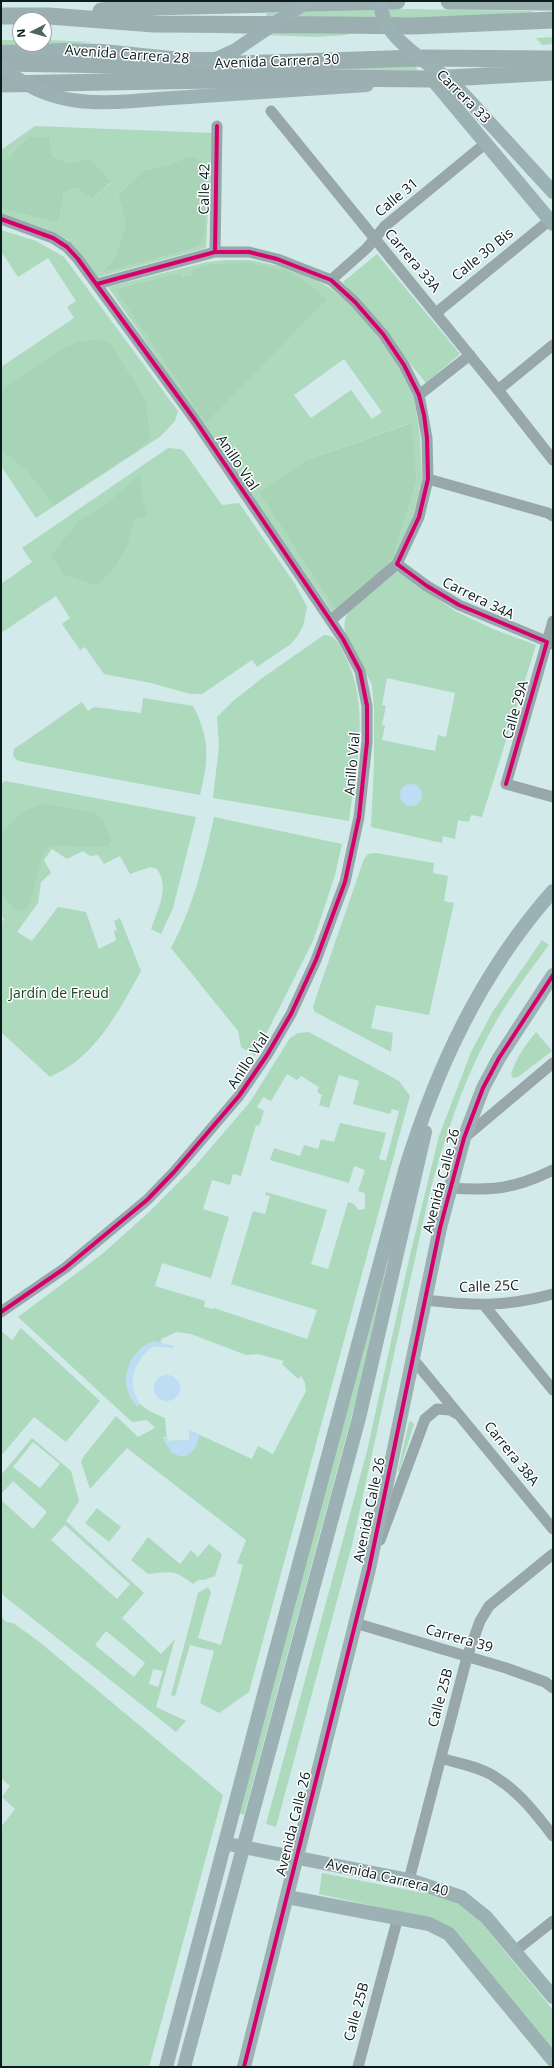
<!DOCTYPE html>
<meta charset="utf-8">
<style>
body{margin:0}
#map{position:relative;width:554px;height:2068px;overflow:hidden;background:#d2eaea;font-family:"Open Sans",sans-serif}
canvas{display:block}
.frame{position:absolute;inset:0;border:2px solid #0a1c1c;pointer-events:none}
.north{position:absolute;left:12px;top:12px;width:40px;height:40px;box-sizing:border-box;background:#fff;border:1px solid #9da4a4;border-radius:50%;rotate:264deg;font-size:11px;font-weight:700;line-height:16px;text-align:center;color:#0a1c1c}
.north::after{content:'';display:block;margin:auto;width:14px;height:18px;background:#506464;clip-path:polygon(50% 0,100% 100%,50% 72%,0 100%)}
</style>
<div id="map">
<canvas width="554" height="2068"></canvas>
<div class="frame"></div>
<div class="north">N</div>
</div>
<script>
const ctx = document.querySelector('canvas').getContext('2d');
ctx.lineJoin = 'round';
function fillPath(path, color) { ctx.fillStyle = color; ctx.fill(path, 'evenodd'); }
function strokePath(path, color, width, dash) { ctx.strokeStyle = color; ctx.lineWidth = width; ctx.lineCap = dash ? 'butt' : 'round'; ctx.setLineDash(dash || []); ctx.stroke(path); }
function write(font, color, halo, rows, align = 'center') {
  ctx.font = font + ' "Open Sans",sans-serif'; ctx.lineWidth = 3; ctx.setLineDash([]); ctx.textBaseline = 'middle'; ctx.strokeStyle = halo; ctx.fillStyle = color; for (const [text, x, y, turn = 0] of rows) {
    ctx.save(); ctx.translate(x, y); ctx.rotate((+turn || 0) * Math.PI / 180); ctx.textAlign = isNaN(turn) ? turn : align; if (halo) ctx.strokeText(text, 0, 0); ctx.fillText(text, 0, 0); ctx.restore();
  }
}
fillPath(new Path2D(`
 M406,9L532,11L533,16L439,21L267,19L266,13Z
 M191,32H353L346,35L317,37Z
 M553,37V44L542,45L536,38Z
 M1,40H20V44H44V40L94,42L1,48Z
 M415,61L417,70L271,71Z
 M35,126L212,133L206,248L98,277L68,240L47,230L1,214V209L50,221H59L64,193L76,188L92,199L111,183L90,158L70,163L52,156L50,137H28L9,157L1,162V150ZM189,156L199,247L102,273L117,254L125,224L118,194L145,170L170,164Z
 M1,230L36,241L64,257L178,411L175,421L161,436L36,518L1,466V367L74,318L67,307L76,301L48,258L18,277L1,251Z
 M377,254L460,354L426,383L343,282Z
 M227,260H250L284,267L312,278L330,288L356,309L395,359L414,398L420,437L422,479L413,517L397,556L390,567L333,613L108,287L207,262ZM192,270L327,299L115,289L181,272L182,277L193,274ZM344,359L382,412L372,419L351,390L311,418L294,395ZM410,423L417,480L394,554L305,461Z
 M168,448L181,449L185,453L222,505L239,503L295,584L307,607L303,626L298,635L291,644L257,667L252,660L202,694H190L151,683L104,674L85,647L80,650L62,624L70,618L56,596L1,633V584L32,562L22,548Z
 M396,572L402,573L455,611L493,629L536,645L482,817L471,815L469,822L458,820L455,839L443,836L442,843L371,827L374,764V709L372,685L347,637C343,628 344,621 348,612ZM387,678L455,693L446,737L438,735L435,751L382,740L385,726L382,725L386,706L382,705Z
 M324,635C335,635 339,644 343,652C372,703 356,767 349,821L213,798L219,746L217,717L233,701L265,676Z
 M143,698L193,706C210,738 209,760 200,795L23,762L17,760L13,756L14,749L82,702L88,711L94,707L141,713Z
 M5,781L196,817L173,908L161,934L151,929C158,909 170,887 157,869L150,867L130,874L120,856L104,864L98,855L90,856L83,851L67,859L52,849L44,860L51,873L41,882L38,903L17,932L32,941L58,907L86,912L99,949L116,940L114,931L117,930L114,921L120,918L141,971C124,1002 106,1036 79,1059C71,1066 60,1072 50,1077L1,1032V922L4,920L1,914V784Z
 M214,817L342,844L335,875L314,939L255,1056L241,1047L238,1031L171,948C193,907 204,863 214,817Z
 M376,853L434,863L433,873L448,876L444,901L454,903L429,1015L376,1005L371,1028L393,1033L391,1052L319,1014L314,1011L313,1006L364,859L368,854Z
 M542,940L549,945C527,974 505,1004 488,1036C461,1086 444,1140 429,1195L352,1545L276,1827L266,1824L367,1451L410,1255L439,1136L471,1052L493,1011Z
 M309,1032L399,1081L410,1096L249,1692L219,1713L200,1703L214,1651L190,1645L175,1696L171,1695L198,1593L208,1587L211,1592L198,1638L221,1645L243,1565L237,1563L246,1540L127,1448L90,1489L81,1462L84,1456L116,1416L138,1437L155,1428L147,1420L132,1422L18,1317L101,1255L147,1214L196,1165L250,1102L290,1038L298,1033ZM287,1074L297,1080L301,1076L319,1087L317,1092L322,1095L319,1105L329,1108L339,1075L359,1081L353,1104L390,1114L392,1109L399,1111L386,1161L379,1159L386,1133L340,1123L334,1142L321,1139L318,1149L304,1145L300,1156L274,1148L270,1160L349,1183L354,1166L365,1170L358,1191L365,1193V1209L358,1210L354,1204L348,1202L328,1269L311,1264L327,1210L266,1192L265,1195L270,1196L265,1214L253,1211L231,1284L317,1310L307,1339L214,1308L213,1309L204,1307L205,1301L155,1286L162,1263L211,1278L229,1217L203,1209L212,1180L230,1185L233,1174L241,1176L256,1125L259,1126L264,1111L257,1107L263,1097L271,1101ZM177,1332L191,1334L246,1355L258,1354L284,1361L282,1364L298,1379L301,1376L305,1383L306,1391L273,1454L258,1446L252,1459L189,1430L190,1440L167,1441L165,1418C157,1415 147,1410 141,1405C121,1387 136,1358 153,1346L160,1347L161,1339Z
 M536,1032L552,1051L518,1077L513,1078L511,1075C515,1059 526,1044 536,1032Z
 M385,1266H386L376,1326L244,1815L239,1813L329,1472L358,1371Z
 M21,1328L100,1401L66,1442L34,1417L1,1456V1331L12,1340Z
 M409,1422H412L414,1424L399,1472L398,1470Z
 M32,1438L71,1471L79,1501L66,1521L144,1593L122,1618L161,1654L175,1639L156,1707L186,1721L176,1732L4,1596L1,1589V1500L33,1529L47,1512L13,1481L1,1494V1475ZM33,1442L60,1464L40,1488L13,1467ZM65,1525L130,1584L117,1599L51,1540ZM106,1631L145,1663L134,1677L95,1645ZM153,1669L163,1671L158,1687L149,1684Z
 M97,1508L121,1527L109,1542L85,1523Z
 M148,1537L180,1564L191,1550L198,1557L209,1544L222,1554L215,1576L204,1580H198L193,1584C173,1569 172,1572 148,1574L131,1560Z
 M1,1616L6,1622L13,1623L37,1640L223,1795L149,2067H1V1827L15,1809L2,1797L10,1786L1,1778Z
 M322,1873L433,1895L455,1902L475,1915L553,2010V2052L427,1918L319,1894Z`), '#add9bd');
fillPath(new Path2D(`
 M28,137H50L52,156L70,163L90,158L111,182L92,199L76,188L64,193L59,221H50L1,209V162L9,157Z
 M189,156L203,162L205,230L199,247L102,273L117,254L125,224L118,194L145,170L170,164Z
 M250,263L291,272L327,299L206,423L115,289L181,272L182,277L193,274L192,269L214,264Z
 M100,339L110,344L146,400L150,438L139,450L54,505L26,470L1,450V391L56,353L77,342Z
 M411,423L417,480L394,554L385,567L335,608L259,492L305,461Z
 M140,473L142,497L147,516L134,519L127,545L116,566L96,585L63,574L51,555L81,519L108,503Z
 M42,803L95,813L104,823L111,840L108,845C88,850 60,841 44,850L30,903L23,912L15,910L1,893V834L20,814Z`), '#a7d4b7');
fillPath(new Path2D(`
 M400 795a11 11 0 1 1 22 0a11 11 0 1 1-22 0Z
 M154,1341L174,1346L173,1348L153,1346C133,1361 126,1383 140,1404L137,1406C116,1386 127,1350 154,1341Z
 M154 1388a13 13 0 1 1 26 0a13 13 0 1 1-26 0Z
 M189,1430L199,1434C198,1450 188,1462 172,1453L162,1437H167L168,1441L190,1440Z`), '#bdddf4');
strokePath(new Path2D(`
 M271,111L498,390L553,460
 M1,219L53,238L67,247L78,259L195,420L343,639L360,671L367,706V742L359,817L345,882L316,960L291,1014L267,1055L239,1096L174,1172L147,1200L65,1268L1,1312
 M215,252L217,126
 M331,280L367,248L385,226L486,143
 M97,284L215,252H249L277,259L331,280L355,302L383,334L404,365L419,395L427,438L428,479L419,517L397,564L331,620
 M436,313L550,220
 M498,390L553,345
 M419,395L470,355
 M428,479L548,513L553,516
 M397,564L427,586L459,605L553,644
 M553,621L506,784L553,797
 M465,1137L553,1063
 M450,1188C493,1191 514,1189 553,1170
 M425,1300C475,1306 504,1307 553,1294
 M484,1305L553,1390
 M413,1359L553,1529
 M380,1540L425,1419L437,1409L450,1410L459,1415
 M355,1623L506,1668L545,1682L553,1688
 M441,1758C459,1764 482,1767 498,1779C520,1793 537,1815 553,1836
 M409,1880L467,1657L480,1621L489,1606L553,1554
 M515,1951L553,1921
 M358,2067L398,1917`), '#98a7aa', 11);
strokePath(new Path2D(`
 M1,52L63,50
 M424,79H432L553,224
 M158,99L367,85
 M476,108L553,192
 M233,1845L409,1880L461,1897L486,1917L553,1997
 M287,1897L429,1924L449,1934L553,2060
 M166,2067L263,1698L405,1170C437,1067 481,972 553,891
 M184,2067L359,1418L425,1132
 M244,2067L369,1569L440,1228L464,1138L483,1088L499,1058L553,975`), '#9bb1b4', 14);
strokePath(new Path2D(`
 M449,1L553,2
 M101,11L150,7L397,1
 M1,16H49L154,24L338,25L413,26L553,20
 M1,63L178,66L419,58L553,59
 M1,84L319,78L432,79L553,72`), '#9baeb0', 17);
strokePath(new Path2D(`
 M380,1C381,38 426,60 450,81C459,89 468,99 476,108
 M63,50L103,51L181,59H216L234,51L308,1
 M1,65C47,109 99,104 158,99`), '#9bb1b4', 14);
strokePath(new Path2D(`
 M1,219L53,238L67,247L78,259L195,420L343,639L360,671L367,706V742L359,817L345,882L316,960L291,1014L267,1055L239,1096L174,1172L147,1200L65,1268L1,1312
 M215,252L217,126
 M97,284L215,252H249L277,259L331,280L355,302L383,334L404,365L419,395L424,415L427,438L428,479L419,517L397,564L427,586L459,605L547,642L506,784
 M244,2067L369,1569L440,1228L464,1138L483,1088L499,1058L553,975`), '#d6006c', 4);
write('14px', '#0a1c1c', '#fff', [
 ["Avenida Carrera 28",127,55,4],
 ["Avenida Carrera 30",277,62,-2],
 ["Carrera 33",463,97,45],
 ["Calle 42",205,189,-89],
 ["Calle 31",397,198,-40],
 ["Calle 30 Bis",483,255,-39],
 ["Carrera 33A",412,261,50],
 ["Anillo Vial",237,463,56],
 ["Carrera 34A",478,599,26],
 ["Calle 29A",516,710,-74],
 ["Anillo Vial",353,764,-85],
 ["Anillo Vial",249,1061,-57],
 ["Avenida Calle 26",442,1181,-75],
 ["Calle 25C",489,1287,-2],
 ["Carrera 38A",511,1454,51],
 ["Avenida Calle 26",370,1510,-78],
 ["Carrera 39",459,1639,16],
 ["Calle 25B",441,1698,-75],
 ["Avenida Calle 26",294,1824,-76],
 ["Avenida Carrera 40",387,1878,13],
 ["Calle 25B",357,2012,-75]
]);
write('14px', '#164321', '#fff', [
 ["Jardín de Freud",59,994]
]);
</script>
